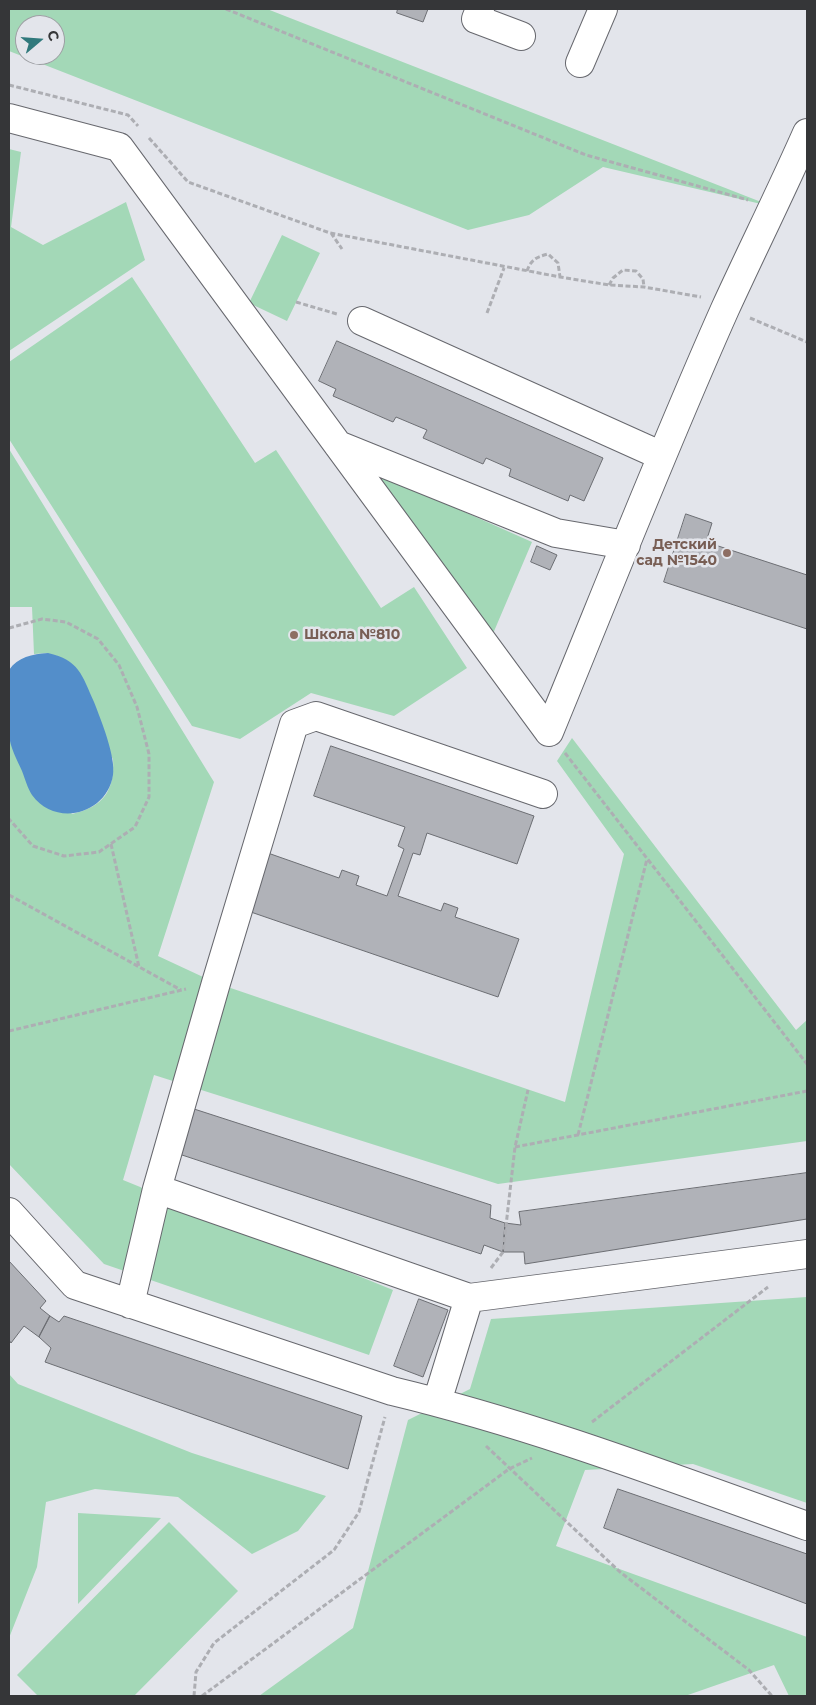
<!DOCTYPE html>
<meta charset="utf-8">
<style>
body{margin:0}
#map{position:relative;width:816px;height:1705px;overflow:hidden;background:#e3e5eb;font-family:Montserrat,sans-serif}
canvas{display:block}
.frame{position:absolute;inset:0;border:10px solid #353638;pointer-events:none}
.north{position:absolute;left:15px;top:15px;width:50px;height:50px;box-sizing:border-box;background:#e3e5eb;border:1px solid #9d9fa3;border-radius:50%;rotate:72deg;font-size:14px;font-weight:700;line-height:20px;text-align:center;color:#353638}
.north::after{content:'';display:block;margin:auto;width:18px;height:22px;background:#30797c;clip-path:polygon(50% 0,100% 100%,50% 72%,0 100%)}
</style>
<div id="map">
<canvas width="816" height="1705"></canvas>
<div class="frame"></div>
<div class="north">С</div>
</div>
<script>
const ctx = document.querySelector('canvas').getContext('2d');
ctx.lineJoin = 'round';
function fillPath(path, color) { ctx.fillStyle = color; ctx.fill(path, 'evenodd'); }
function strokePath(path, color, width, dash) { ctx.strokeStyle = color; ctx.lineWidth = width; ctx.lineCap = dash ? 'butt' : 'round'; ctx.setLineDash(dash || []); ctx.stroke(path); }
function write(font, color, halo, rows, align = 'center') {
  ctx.font = font + ' Montserrat,sans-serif'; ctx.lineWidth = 5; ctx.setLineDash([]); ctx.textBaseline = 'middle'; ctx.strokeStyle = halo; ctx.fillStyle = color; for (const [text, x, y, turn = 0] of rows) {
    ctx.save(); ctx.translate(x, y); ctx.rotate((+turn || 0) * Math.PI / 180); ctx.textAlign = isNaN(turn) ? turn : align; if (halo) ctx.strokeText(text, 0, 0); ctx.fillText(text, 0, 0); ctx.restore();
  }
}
fillPath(new Path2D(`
 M9,9H267L774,207L603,167L529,215L468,230L9,51ZM25,25H55V55H25Z
 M9,149L21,152L11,227L43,245L126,202L145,260L9,351Z
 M282,235L320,253L287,321L249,303Z
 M132,277L255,463L276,450L381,608L414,587L467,668L394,716L311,693L240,739L192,726L9,439V362Z
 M9,449L214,782L158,956L216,983L565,1102L624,854L557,761L572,738L796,1030L807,1020V1141L498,1184L154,1075L123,1180L393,1290L369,1355L104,1264L9,1164V736L12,746L72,814C103,807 115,791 113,759L48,653L34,654L32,607H9Z
 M368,469L532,542L492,636Z
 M807,1297V1503L693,1464L585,1470L556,1546L807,1637V1696H789L774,1665L685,1696H259L353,1628L408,1420L470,1389L491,1319Z
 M9,1374L18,1384L192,1453L326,1496L298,1531L252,1554L178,1497L95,1489L46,1502L37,1567L9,1638Z
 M78,1513L161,1518L78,1604Z
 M169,1522L238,1591L134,1696H38L17,1675Z`), '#a3d8b7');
fillPath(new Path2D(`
 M48,653C79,660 82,675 94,702C101,720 116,757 113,775C107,814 56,828 32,795C28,789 25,779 22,771C17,760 10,747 9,735C6,714 9,691 9,670C18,657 32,654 48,653Z`), '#538eca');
const building = new Path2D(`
 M398,9H428L423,22L397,13Z
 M337,341L603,458L584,501L570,495L568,501L509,476L511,469L486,458L483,464L423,438L427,430L396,417L393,422L333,396L336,389L319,381Z
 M686,514L712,523L706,542L807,575V629L664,582Z
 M537,546L557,555L550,570L531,562Z
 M331,746L534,816L517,864L427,833L420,855L413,853L398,896L441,911L444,903L458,908L455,917L519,939L498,997L245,910L265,852L339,878L342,870L359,876L356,885L387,896L404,849L398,846L405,827L314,796Z
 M191,1108L491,1205L490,1218L505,1223L503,1252L484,1245L481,1254L176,1153Z
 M807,1173V1219L525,1264L524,1252H503L505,1223L521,1225L519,1212Z
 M9,1261L46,1301L40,1308L50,1316L39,1337L24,1326L11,1343L9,1340Z
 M419,1299L448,1310L423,1377L394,1366Z
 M50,1316L59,1322L64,1316L362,1416L348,1469L45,1362L51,1348L39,1337Z
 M618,1489L807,1554V1604L604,1528Z`);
fillPath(building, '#b0b2b8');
strokePath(building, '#6c6e73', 1);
const minor = new Path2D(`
 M480,9L476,19L521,36
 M580,63L603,9
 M9,118L119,147L549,732
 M362,321L662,456
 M338,445L556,533L626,545
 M549,732C607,591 663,448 725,309C752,250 781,192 807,133
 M157,1189L469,1298L807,1254
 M9,1212L75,1285L392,1391C534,1425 670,1477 807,1526
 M130,1304L157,1189L216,983L294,724L316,716L543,794
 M437,1402L469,1298`);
strokePath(minor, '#67686e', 30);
strokePath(new Path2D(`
 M226,9L586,155L748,200
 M9,85L128,115L138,126
 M149,138L188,182L330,233L560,277L609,285L644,287L701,297
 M331,233L342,249
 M527,271C531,259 537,257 548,254L558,263L560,277
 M609,285L613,278L623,270L636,271L643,279L644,287
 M296,302L337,314
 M487,313L504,268
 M750,318L807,342
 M9,628L42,619L66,622L98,639L119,665L137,707L149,754V797L135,827L99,852L64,856L33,846L9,819
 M565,753L807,1064
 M111,844L139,967
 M9,895L181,990
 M9,1031L186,989
 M578,1135L647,859
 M515,1147L807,1091
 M491,1268L503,1252L515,1147L528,1090
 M592,1422L768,1287
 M486,1446L620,1572L749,1670L772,1696
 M194,1696L196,1672L214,1643L334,1550L359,1512L385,1417
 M202,1696L509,1469L532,1458`), '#adaeb3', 3, [5, 2.5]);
strokePath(minor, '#fff', 28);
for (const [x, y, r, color] of [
 [727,553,5,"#8d6e63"],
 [294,635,5,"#8d6e63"]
]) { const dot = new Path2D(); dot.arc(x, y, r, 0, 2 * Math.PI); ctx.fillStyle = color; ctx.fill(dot); strokePath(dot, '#e3e5eb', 2); }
write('bold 14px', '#785e54', '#e3e5eb', [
 ["Детский",717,545],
 ["сад №1540",717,561],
 ["Школа №810",304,635,"left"]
], 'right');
</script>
